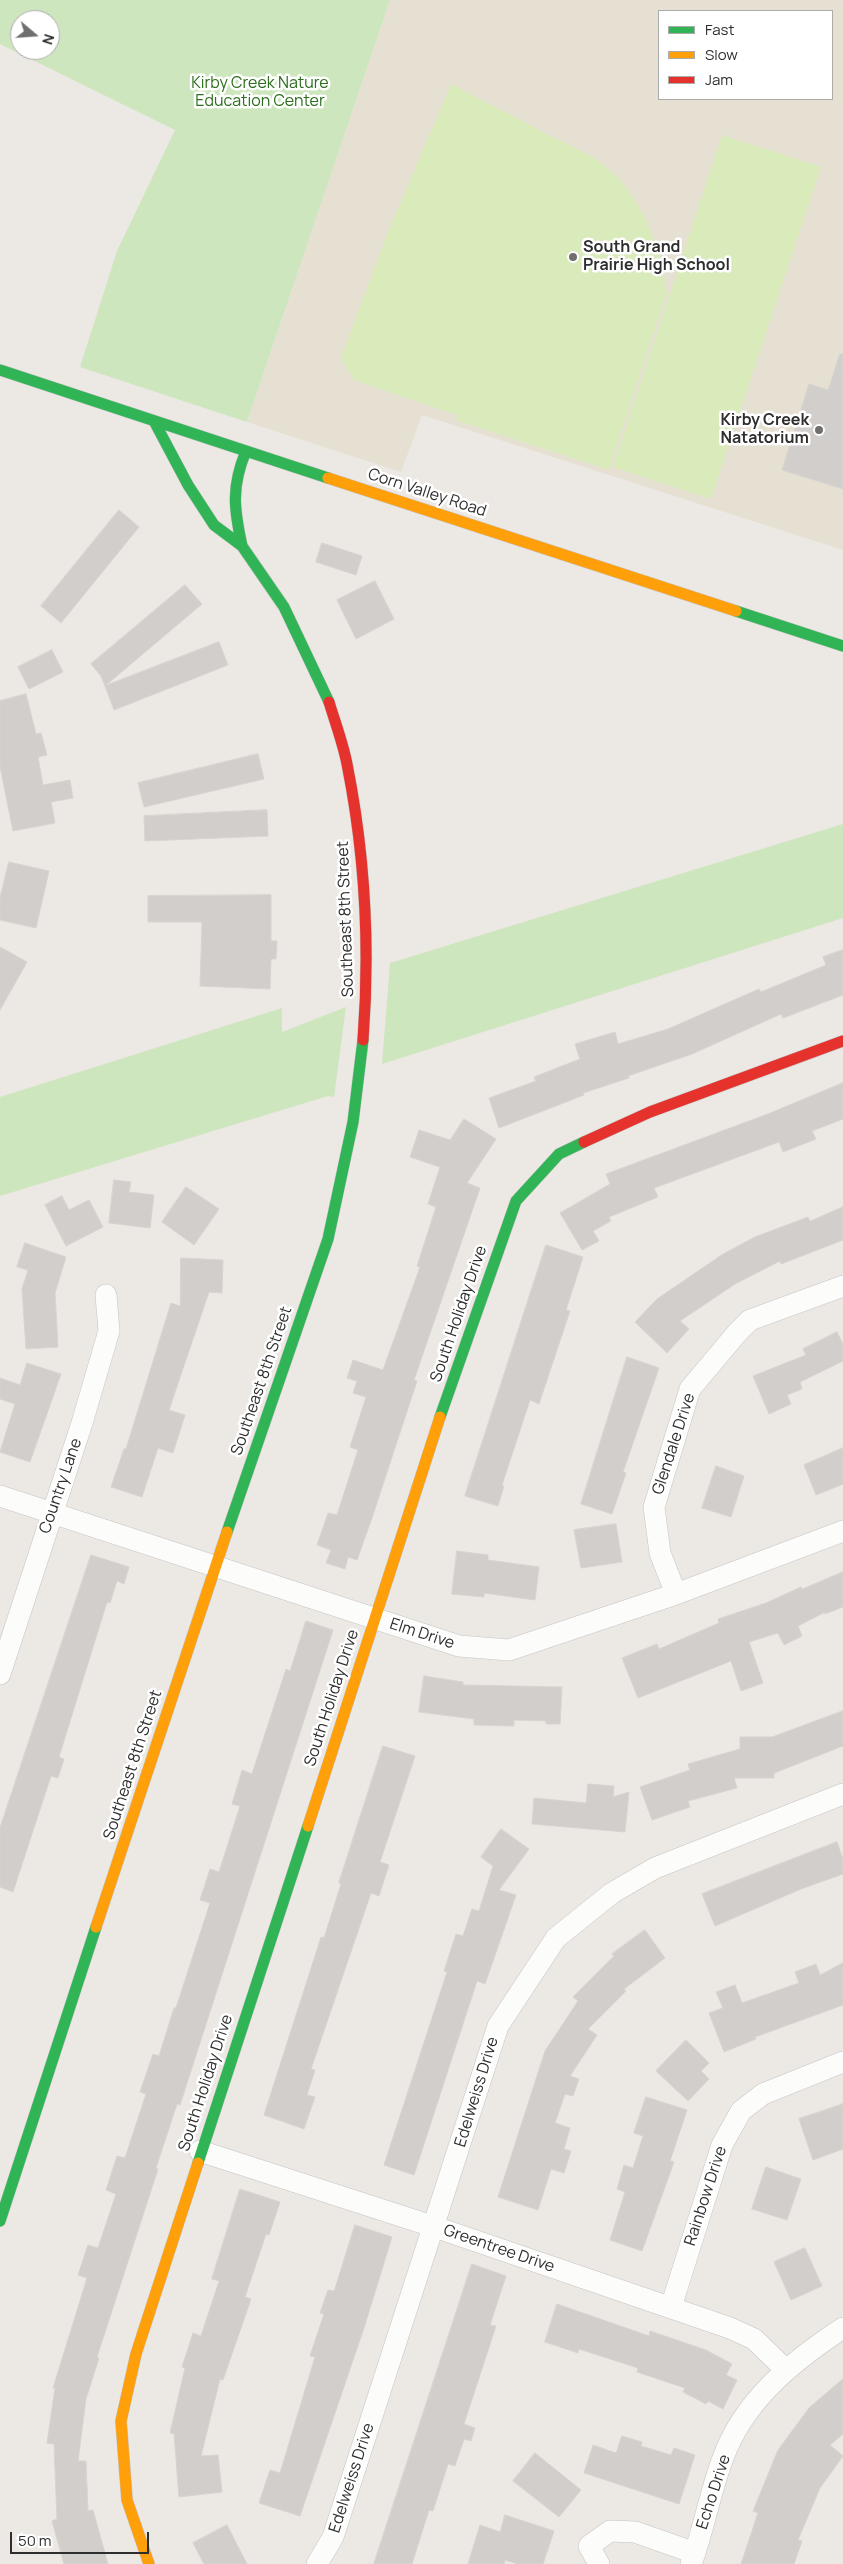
<!DOCTYPE html>
<style>
body{margin:0}
#map{position:relative;width:843px;height:2564px;overflow:hidden;background:#ece8e4;font-family:Manrope,sans-serif}
canvas{display:block}
.legend{position:absolute;left:658px;top:10px;width:175px;height:90px;box-sizing:border-box;background:#fff;border:1px solid #ababab;margin:0;padding:6px 9px;list-style:none;font-size:15px;color:#2e2e2e}
.legend li{display:flex;align-items:center;gap:10px;height:25px}
.legend b{width:25px;border:1px solid #ababab}
.north{position:absolute;left:10px;top:10px;width:50px;height:50px;box-sizing:border-box;background:#fff;border:1px solid #ababab;border-radius:50%;rotate:108deg;font-size:14px;font-weight:700;line-height:20px;text-align:center;color:#2e2e2e}
.north::after{content:'';display:block;margin:auto;width:18px;height:22px;background:#706f6e;clip-path:polygon(50% 0,100% 100%,50% 72%,0 100%)}
.scale{position:absolute;left:10px;top:2532px;width:139px;height:22px;box-sizing:border-box;border:2px solid #2e2e2e;border-top:0;padding-left:6px;font-size:15px;line-height:18px;white-space:nowrap;color:#2e2e2e;-webkit-text-stroke:4px #fff;paint-order:stroke}
</style>
<div id="map">
<canvas width="843" height="2564"></canvas>
<ul class="legend">
<li><b style="height:6px;background:#30b455"></b>Fast</li>
<li><b style="height:6px;background:#ff9f0a"></b>Slow</li>
<li><b style="height:6px;background:#e5322d"></b>Jam</li>
</ul>
<div class="north">N</div>
<div class="scale">50 m</div>
</div>
<script>
const ctx = document.querySelector('canvas').getContext('2d');
ctx.lineJoin = 'round';
function fillPath(path, color) { ctx.fillStyle = color; ctx.fill(path, 'evenodd'); }
function strokePath(path, color, width, dash) { ctx.strokeStyle = color; ctx.lineWidth = width; ctx.lineCap = dash ? 'butt' : 'round'; ctx.setLineDash(dash || []); ctx.stroke(path); }
function write(font, color, halo, rows, align = 'center') {
  ctx.font = font + ' Manrope,sans-serif'; ctx.lineWidth = 5; ctx.setLineDash([]); ctx.textBaseline = 'middle'; ctx.strokeStyle = halo; ctx.fillStyle = color; for (const [text, x, y, turn = 0] of rows) {
    ctx.save(); ctx.translate(x, y); ctx.rotate((+turn || 0) * Math.PI / 180); ctx.textAlign = isNaN(turn) ? turn : align; if (halo) ctx.strokeText(text, 0, 0); ctx.fillText(text, 0, 0); ctx.restore();
  }
}
fillPath(new Path2D(`
 M390,0H843V550L422,415L401,472L247,422ZM659,11H832V99H659Z`), '#e6e0d3');
fillPath(new Path2D(`
 M0,0H390L247,422L80,367L117,251L175,130L0,44ZM20,20H50V50H20Z
 M843,824V918L382,1064L390,963Z
 M346,1007L334,1097L328,1096L0,1196V1097L282,1008V1032Z`), '#cee6be');
fillPath(new Path2D(`
 M451,84C482,100 514,117 545,133C571,146 599,157 619,179C647,211 661,252 667,293L609,470L456,420L457,415L354,380L341,358L386,237Z
 M722,135L821,167L711,499L613,467Z`), '#d9eabb');
const building = new Path2D(`
 M840,354H843V489L782,470L809,384L828,390Z
 M119,510L139,527L61,623L41,606Z
 M322,543L362,556L356,575L316,562Z
 M375,581L394,619L356,639L337,600Z
 M185,585L202,604L105,686L101,676L91,664Z
 M219,642L228,665L114,710L105,686Z
 M52,650L63,672L29,689L18,667Z
 M26,694L36,734L41,733L47,755L38,757L43,785L70,780L73,798L51,802L55,823L13,831L0,766V701Z
 M258,754L264,779L144,807L138,783Z
 M267,810L268,836L145,841L144,816Z
 M9,862L49,871L36,928L0,920V898Z
 M271,895V941H277L276,959H271L270,989L200,986L202,922H148V896Z
 M0,947L27,962L0,1010Z
 M843,950V995L783,1018L781,1014L692,1054L628,1076L629,1078L583,1093L584,1095L499,1128L489,1098L536,1081L534,1077L580,1059L575,1044L615,1032L618,1044L668,1029L759,989L761,992L826,965L823,957Z
 M843,1083V1119L812,1131L816,1139L783,1152L779,1142L654,1188L658,1197L609,1217L611,1221L593,1231L599,1241L582,1250L560,1213L610,1184L606,1174L768,1114Z
 M464,1119L496,1139L467,1183L480,1188L414,1380L417,1381L372,1518L357,1560L348,1557L345,1569L326,1563L331,1550L317,1545L328,1513L337,1515L358,1450L350,1447L366,1397L353,1393L357,1381L347,1378L353,1360L383,1370L420,1267L417,1266L436,1207L428,1204L440,1167L410,1157L419,1130L450,1140Z
 M114,1180L131,1182L129,1192L154,1195L150,1228L109,1223Z
 M186,1187L219,1209L194,1245L162,1222Z
 M62,1196L69,1210L89,1200L103,1227L66,1246L45,1205Z
 M843,1207V1240L781,1264L780,1261L735,1284L680,1321L689,1329L667,1353L635,1322L657,1299L723,1254L755,1237L808,1217L810,1221Z
 M25,1243L66,1257L55,1293L58,1347L26,1349L22,1289L28,1270L17,1267Z
 M546,1245L583,1257L566,1310L570,1311L539,1404L530,1400L502,1485L504,1486L498,1506L465,1496Z
 M181,1258L223,1260L222,1293L209,1292L169,1410L185,1415L173,1453L158,1448L142,1497L111,1487L124,1449H126L171,1303L180,1306Z
 M837,1332L843,1344V1361L800,1382L802,1389L787,1395L791,1404L769,1414L753,1376L806,1355L803,1349Z
 M627,1357L659,1368L623,1472L626,1473L612,1514L581,1504Z
 M27,1363L61,1374L30,1462L0,1452L15,1404L0,1399V1378L20,1385Z
 M843,1448V1484L816,1495L804,1465Z
 M716,1466L744,1476L731,1517L702,1508Z
 M616,1524L622,1562L581,1568L574,1530Z
 M457,1551L488,1555V1560L539,1567L535,1600L484,1593V1597L452,1594Z
 M91,1555L129,1567L124,1584L117,1581L110,1603L107,1602L59,1757L64,1759L58,1778L51,1776L13,1892L0,1887V1828Z
 M843,1572V1607L825,1614V1612L798,1626L802,1636L784,1645L778,1633L749,1642L763,1683L741,1691L731,1661L638,1698L622,1658L657,1644L659,1649L719,1623L718,1619L766,1603L801,1587L802,1589Z
 M306,1621L333,1630L180,2105L177,2104L156,2168L158,2169L97,2357L99,2358L86,2399L78,2461H86L88,2511L93,2510L108,2564H64L52,2521L57,2519L54,2444L47,2443L55,2388H53L87,2278L78,2275L88,2245L98,2248L116,2194L106,2190L117,2156L125,2158L146,2094L140,2092L153,2054L159,2056L174,2008H176L210,1903L200,1900L210,1869L219,1872L240,1806L232,1804L242,1770L252,1774L286,1669L290,1671Z
 M424,1676L463,1682V1685L562,1687L560,1724H546V1721L514,1720V1726L474,1725V1719L419,1712Z
 M843,1711V1746L774,1773V1778H734L737,1788L688,1801L690,1807L652,1820L640,1787L690,1770L688,1764L740,1749V1737H772Z
 M383,1746L415,1756L380,1862L389,1865L379,1896L371,1893L311,2069L315,2070L307,2095L315,2097L304,2129L264,2115L321,1937L324,1938L341,1884L339,1883Z
 M588,1784L614,1786L613,1797L629,1792L625,1832L532,1824L534,1798L586,1803Z
 M501,1829L529,1849L499,1890L516,1895L485,1984L477,1981L414,2175L384,2165L447,1972L444,1971L456,1934L463,1936L472,1909L479,1911L493,1866L481,1857Z
 M837,1842L843,1859V1874L801,1889L715,1926L702,1894Z
 M645,1930L665,1958L624,1989L626,1991L588,2029L597,2035L570,2076L579,2079L573,2096L565,2094L555,2123L570,2128L564,2149L571,2151L564,2173L551,2169L538,2210L498,2197L545,2051L578,2001L573,1997L614,1956L612,1954Z
 M843,1963V2005L755,2037L756,2039L724,2052L709,2013L723,2008L716,1992L735,1985L742,2003L799,1983L795,1972L816,1964L820,1975Z
 M686,2040L709,2063L701,2071L709,2079L688,2101L656,2071Z
 M646,2097L687,2110L670,2161L674,2162L642,2251L610,2240L625,2192L617,2189L624,2165L633,2168L643,2136L634,2133Z
 M843,2104V2149L813,2160L799,2119Z
 M766,2167L801,2179L787,2220L752,2209Z
 M240,2189L280,2202L269,2235L266,2234L245,2297L251,2299L223,2380L220,2379L201,2456L218,2455L222,2492L179,2497L174,2434L170,2433L185,2368L182,2367L193,2333L201,2336L219,2281L212,2279Z
 M355,2225L392,2237L364,2328L300,2516L259,2503L270,2470L280,2473L315,2357L310,2356L324,2314L320,2313L328,2290L334,2291Z
 M805,2248L822,2286L791,2300L774,2262Z
 M472,2264L506,2276L490,2325L496,2326L464,2424L475,2428L471,2441L464,2439L455,2466L448,2464L433,2511L429,2510L412,2564H374Z
 M557,2304L649,2336L650,2331L706,2350L732,2364L726,2375L737,2380L723,2409L708,2401L706,2404L683,2392L685,2388L637,2372L638,2368L579,2349L578,2353L545,2342Z
 M843,2379V2434L830,2445L843,2456L820,2488L798,2540L802,2541L794,2564H741L758,2513L753,2511L778,2450L809,2408Z
 M622,2436L642,2442L641,2446L671,2455L674,2448L695,2455L679,2504L584,2473L593,2445L616,2453Z
 M535,2453L581,2490L559,2517L513,2481Z
 M505,2515L554,2531L543,2564H518L505,2560L504,2564H468L480,2525L500,2532Z
 M227,2525L247,2564H204L193,2543Z`);
fillPath(building, '#d1cecb');
strokePath(building, '#d7d4d0', 1);
const street = new Path2D(`
 M0,1496L459,1646L509,1650L676,1594L843,1531
 M676,1594L660,1553L654,1507L690,1389L737,1333L750,1320L843,1286
 M0,1674L82,1423L109,1331L106,1295
 M200,2151L435,2227L730,2328L754,2339L786,2370
 M671,2307L722,2145L741,2111L763,2094L843,2062
 M317,2564L333,2537L498,2026L556,1938L612,1893L655,1868L843,1794
 M599,2564L589,2546L610,2531L635,2532L695,2553
 M691,2564C704,2529 710,2492 723,2458C744,2400 793,2361 843,2328`);
const fast = new Path2D(`
 M0,370L328,478
 M154,421L188,485L214,525L242,546L284,607L329,702
 M242,546C234,509 231,487 246,451
 M736,611L843,646
 M440,1417L516,1201L559,1154L584,1142
 M227,1532L328,1239L353,1122L363,1040
 M198,2163L308,1826
 M0,2221L96,1927`);
const slow = new Path2D(`
 M328,478L736,611
 M308,1826L440,1417
 M96,1927L227,1532
 M149,2564L127,2500L121,2421L136,2354L198,2163`);
const jam = new Path2D(`
 M329,702C335,722 343,743 347,764C365,854 370,948 363,1040
 M584,1142L650,1112L843,1041`);
strokePath(street, '#c5c4c5', 22);
strokePath(fast, '#c5c4c5', 12);
strokePath(slow, '#c5c4c5', 12);
strokePath(jam, '#c5c4c5', 12);
strokePath(street, '#fcfcfb', 21);
strokePath(fast, '#30b455', 11);
strokePath(slow, '#ff9f0a', 11);
strokePath(jam, '#e5322d', 11);
for (const [x, y, r, color] of [
 [573,257,5,"#706f6e"],
 [819,430,5,"#706f6e"]
]) { const dot = new Path2D(); dot.arc(x, y, r, 0, 2 * Math.PI); ctx.fillStyle = color; ctx.fill(dot); strokePath(dot, '#fff', 2); }
write('16px', '#2c6e1b', '#fff', [
 ["Kirby Creek Nature",260,84],
 ["Education Center",260,102]
]);
write('bold 16px', '#2e2e2e', '#fff', [
 ["South Grand",583,248],
 ["Prairie High School",583,266],
 ["Kirby Creek",809,421,"right"],
 ["Natatorium",809,439,"right"]
], 'left');
write('16px', '#2e2e2e', '#fff', [
 ["Corn Valley Road",427,493,18],
 ["Southeast 8th Street",346,919,-92],
 ["South Holiday Drive",459,1314,-71],
 ["Southeast 8th Street",262,1381,-71],
 ["Glendale Drive",674,1444,-72],
 ["Country Lane",61,1486,-71],
 ["Elm Drive",422,1634,18],
 ["South Holiday Drive",332,1698,-72],
 ["Southeast 8th Street",133,1765,-72],
 ["South Holiday Drive",206,2083,-72],
 ["Edelweiss Drive",477,2092,-73],
 ["Rainbow Drive",706,2196,-72],
 ["Greentree Drive",499,2249,19],
 ["Edelweiss Drive",352,2478,-72],
 ["Echo Drive",714,2492,-72]
]);
</script>
